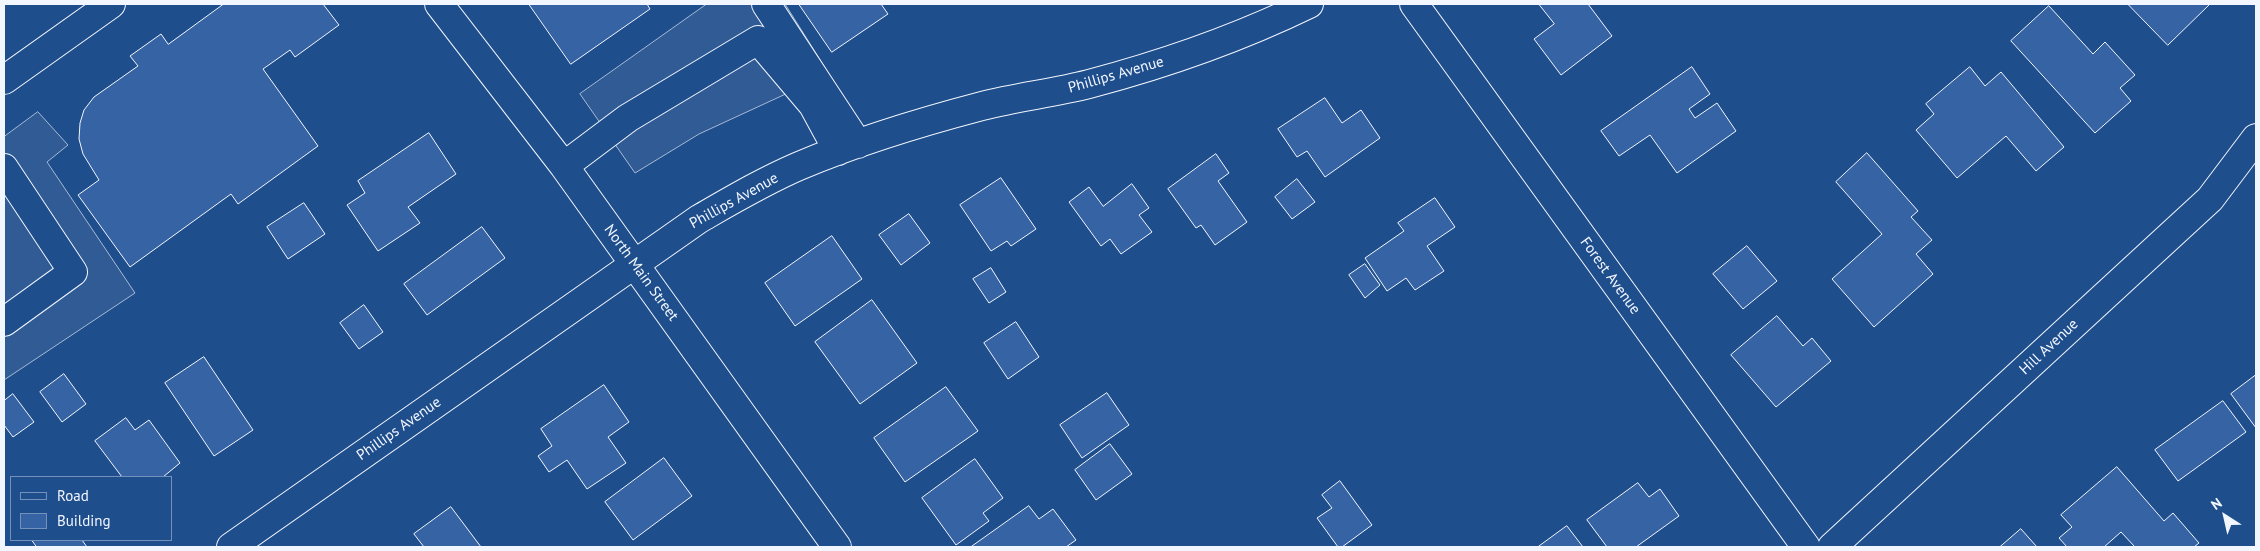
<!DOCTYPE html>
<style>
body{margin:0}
#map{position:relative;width:2260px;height:551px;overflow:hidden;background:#1f4e8c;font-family:"PT Sans",sans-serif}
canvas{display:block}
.frame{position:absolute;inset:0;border:5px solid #f2f6ff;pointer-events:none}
.legend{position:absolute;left:10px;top:476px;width:162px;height:65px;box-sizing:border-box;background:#1f4e8c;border:1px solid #7391ba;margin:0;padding:6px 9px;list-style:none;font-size:15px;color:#f2f6ff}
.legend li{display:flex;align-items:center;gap:10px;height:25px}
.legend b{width:25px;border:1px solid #7391ba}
.north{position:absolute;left:2200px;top:491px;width:50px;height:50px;-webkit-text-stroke:4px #1f4e8c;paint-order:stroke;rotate:325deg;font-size:14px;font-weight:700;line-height:20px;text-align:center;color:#f2f6ff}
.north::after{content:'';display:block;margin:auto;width:18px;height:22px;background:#f2f6ff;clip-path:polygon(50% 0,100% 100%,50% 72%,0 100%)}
</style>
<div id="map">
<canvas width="2260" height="551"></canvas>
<div class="frame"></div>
<ul class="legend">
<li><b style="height:6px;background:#1f4e8c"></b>Road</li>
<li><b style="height:14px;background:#3563a3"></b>Building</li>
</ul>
<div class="north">N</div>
</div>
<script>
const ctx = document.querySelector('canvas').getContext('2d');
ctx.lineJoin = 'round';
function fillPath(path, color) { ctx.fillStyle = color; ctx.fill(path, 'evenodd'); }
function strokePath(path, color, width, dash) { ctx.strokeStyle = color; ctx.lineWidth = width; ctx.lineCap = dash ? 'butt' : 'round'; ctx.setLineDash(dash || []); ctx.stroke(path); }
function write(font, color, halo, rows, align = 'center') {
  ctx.font = font + ' "PT Sans",sans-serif'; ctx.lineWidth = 4; ctx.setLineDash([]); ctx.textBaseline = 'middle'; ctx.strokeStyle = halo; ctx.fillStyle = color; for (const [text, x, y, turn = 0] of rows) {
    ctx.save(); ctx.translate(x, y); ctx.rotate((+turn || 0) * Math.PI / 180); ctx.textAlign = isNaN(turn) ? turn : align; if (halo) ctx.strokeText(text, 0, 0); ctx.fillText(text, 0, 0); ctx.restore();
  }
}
const parking = new Path2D(`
 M707,4H785L829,74L699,134L635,173L580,94Z
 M38,112L68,145L47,162L135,293L4,380V137Z`);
fillPath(parking, '#305b95');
strokePath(parking, '#a8bbd7', 1);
const building = new Path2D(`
 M224,4H323L339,25L295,57L290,50L263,69L318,146L238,204L231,194L130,267L78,195L99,180L83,154L79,139L80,123L84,110L94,97L138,66L130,56L161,34L168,44Z
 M529,4H647L650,9L571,64Z
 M799,4H881L888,14L832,52Z
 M1539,4H1588L1612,36L1561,75L1534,39L1554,24Z
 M2128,4H2210L2168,45Z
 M2049,6L2093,54L2105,42L2135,75L2120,88L2131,101L2095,133L2011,41Z
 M1692,67L1710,94L1689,109L1695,118L1717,103L1736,131L1677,173L1650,135L1619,156L1601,131Z
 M1970,67L1985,86L2001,72L2064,147L2036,171L2006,136L1957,178L1916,130L1934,114L1926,104Z
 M1325,98L1342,123L1361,110L1380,138L1325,177L1307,151L1297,157L1278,129Z
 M429,133L456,174L408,207L420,223L378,251L347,205L365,193L358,181Z
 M1867,153L1918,211L1911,217L1932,240L1916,254L1933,274L1874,327L1832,279L1882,234L1836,182Z
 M1216,154L1229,173L1218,181L1247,222L1215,245L1201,225L1196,228L1168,189Z
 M1001,178L1036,229L1011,246L1007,241L991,251L960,205Z
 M1297,179L1315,202L1292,219L1275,197Z
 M1132,184L1149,208L1139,215L1152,232L1121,254L1110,239L1101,246L1069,202L1089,187L1103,206Z
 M1435,198L1455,227L1427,246L1444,271L1415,290L1406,278L1387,291L1365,258L1404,231L1398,223Z
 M304,203L325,234L288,259L267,227Z
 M909,214L930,243L901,265L879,235Z
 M482,227L505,258L427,315L404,284Z
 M832,236L862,279L795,326L765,283Z
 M1747,246L1777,281L1743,309L1713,274Z
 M1365,264L1380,285L1365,298L1349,275Z
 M991,268L1006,292L989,303L973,279Z
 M872,300L917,363L860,404L815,342Z
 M364,305L383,332L359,349L340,323Z
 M1777,316L1803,346L1812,338L1831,361L1776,407L1731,355Z
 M1016,322L1039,357L1008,379L984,343Z
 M204,357L253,430L214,456L165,383Z
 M64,374L86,404L62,422L40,392Z
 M2256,375V428L2231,394Z
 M604,385L629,422L608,437L626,463L587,489L567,460L549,472L538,456L552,446L541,429Z
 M946,387L978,431L905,482L874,438Z
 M1107,393L1129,425L1082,458L1060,425Z
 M13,394L34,422L13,437L4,425V401Z
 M2223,401L2246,432L2178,481L2155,450Z
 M126,418L135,430L149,420L180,463L163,477H122L95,441Z
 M1110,444L1132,474L1096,500L1075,470Z
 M664,458L692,496L633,540L605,502Z
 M975,459L1003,498L983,513L989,521L956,545L922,498Z
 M2117,467L2164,521L2173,513L2199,543L2194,547H2135L2121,532L2104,547H2067L2059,538L2072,527L2061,515Z
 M1340,481L1372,525L1342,547H1338L1317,518L1332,508L1322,495Z
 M1638,483L1649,497L1660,489L1679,516L1636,547H1607L1587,520Z
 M1029,506L1039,519L1053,509L1076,540L1066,547H971Z
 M451,507L481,547H424L414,534Z
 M1567,526L1583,547H1538Z
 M2021,529L2037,547H2000Z
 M32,540H82L87,547H37Z`);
fillPath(building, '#3563a3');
strokePath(building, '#f2f6ff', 1);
const minor = new Path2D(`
 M439,4L564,166L837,547
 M766,4L858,144
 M1414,4L1806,547
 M4,80L111,4
 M564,166L628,118L758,40L813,105L838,151
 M4,168L73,272L4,322
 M231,547L699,219C732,200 764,181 799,166C858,141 921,122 982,106C1017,97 1054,93 1089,84C1165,64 1239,38 1309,4
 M1832,547L2210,199L2256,138`);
strokePath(minor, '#f2f6ff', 30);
strokePath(minor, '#1f4e8c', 28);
write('15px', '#f2f6ff', '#1f4e8c', [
 ["Phillips Avenue",1116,75,-16],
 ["Phillips Avenue",734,201,-29],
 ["North Main Street",641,273,54],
 ["Forest Avenue",1610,276,54],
 ["Hill Avenue",2049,347,-43],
 ["Phillips Avenue",399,429,-35]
]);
</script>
